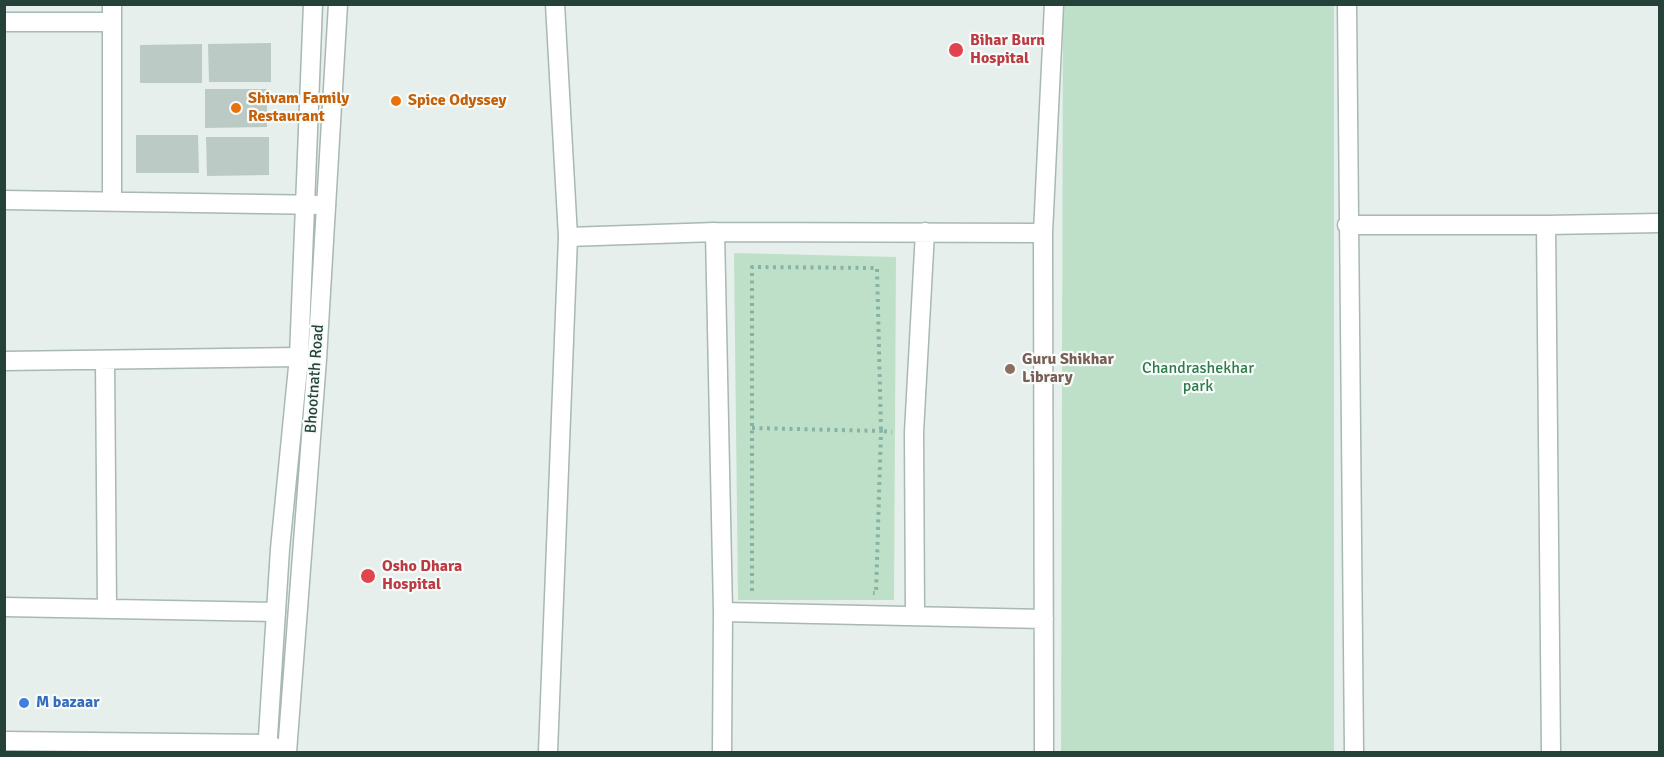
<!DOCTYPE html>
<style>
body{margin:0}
#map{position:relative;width:1664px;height:757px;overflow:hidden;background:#e6efeb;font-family:Signika,sans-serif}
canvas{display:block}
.frame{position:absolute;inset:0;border:6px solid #24423a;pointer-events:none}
</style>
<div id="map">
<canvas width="1664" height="757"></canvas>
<div class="frame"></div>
</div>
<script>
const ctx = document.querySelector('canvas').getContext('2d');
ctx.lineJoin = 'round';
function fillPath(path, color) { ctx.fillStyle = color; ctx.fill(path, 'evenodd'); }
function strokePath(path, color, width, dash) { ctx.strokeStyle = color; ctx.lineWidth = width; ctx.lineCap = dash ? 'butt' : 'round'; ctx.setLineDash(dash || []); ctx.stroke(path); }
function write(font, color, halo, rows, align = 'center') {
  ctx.font = font + ' Signika,sans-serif'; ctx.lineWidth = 4.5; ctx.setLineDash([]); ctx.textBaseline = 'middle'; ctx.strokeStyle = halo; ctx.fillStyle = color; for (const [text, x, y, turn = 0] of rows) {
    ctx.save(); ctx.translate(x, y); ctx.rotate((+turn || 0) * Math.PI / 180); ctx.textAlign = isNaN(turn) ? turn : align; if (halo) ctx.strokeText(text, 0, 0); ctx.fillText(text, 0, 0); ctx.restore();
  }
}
fillPath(new Path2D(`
 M1063,5H1334V752H1061Z
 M734,253L896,257L894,600H738Z`), '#bfe0c8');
fillPath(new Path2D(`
 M271,43V82H209L208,44Z
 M202,44V83H140V45Z
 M205,89H267V127L205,128Z
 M136,135H198L199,173H136Z
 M206,137H269V175L207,176Z`), '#bbcac4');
const minor = new Path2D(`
 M112,4V201
 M1347,4L1354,752
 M4,22H112
 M4,200L326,205
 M1347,225H1546
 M1043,233L715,232L723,612L1044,619
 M568,237L715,232
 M105,360L107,609
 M4,361L299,357
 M4,607L276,612
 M915,616L914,432L925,232
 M4,741L267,744L287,752
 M548,752L568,237L555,4
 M722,752L723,612
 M1044,752L1043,233L1054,4
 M1551,752L1546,225L1660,223`);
const tertiary = new Path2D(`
 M267,752L280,549L299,357L313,4
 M287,752L317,359L338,4`);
strokePath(minor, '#a8b8b2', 21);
strokePath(tertiary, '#a8b8b2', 21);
strokePath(new Path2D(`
 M752,428L881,431L876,593H873
 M752,591V267L877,268L881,431L892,432`), '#86b3a5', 4, [3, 4.5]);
strokePath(minor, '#fff', 18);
strokePath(tertiary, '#fff', 18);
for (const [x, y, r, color] of [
 [956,50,8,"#e0444e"],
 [396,101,6,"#e8710a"],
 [236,108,6,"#e8710a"],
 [1010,369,6,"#8d6e63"],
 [368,576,8,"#e0444e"],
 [24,703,6,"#3f7fe0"]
]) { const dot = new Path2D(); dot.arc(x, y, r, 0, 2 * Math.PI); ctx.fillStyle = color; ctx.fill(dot); strokePath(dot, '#f7fbf9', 2); }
write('bold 16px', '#be3a42', '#f7fbf9', [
 ["Bihar Burn",970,41],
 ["Hospital",970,59],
 ["Osho Dhara",382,567],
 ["Hospital",382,585]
], 'left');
write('bold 16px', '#c56008', '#f7fbf9', [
 ["Shivam Family",248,99],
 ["Restaurant",248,117],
 ["Spice Odyssey",408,101]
], 'left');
write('bold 16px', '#785e54', '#f7fbf9', [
 ["Guru Shikhar",1022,360],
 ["Library",1022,378]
], 'left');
write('16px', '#2d7a4b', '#f7fbf9', [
 ["Chandrashekhar",1198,369],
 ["park",1198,387]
]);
write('16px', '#24423a', '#f7fbf9', [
 ["Bhootnath Road",315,379,-86]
]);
write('bold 16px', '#366cbe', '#f7fbf9', [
 ["M bazaar",36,703]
], 'left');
</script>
